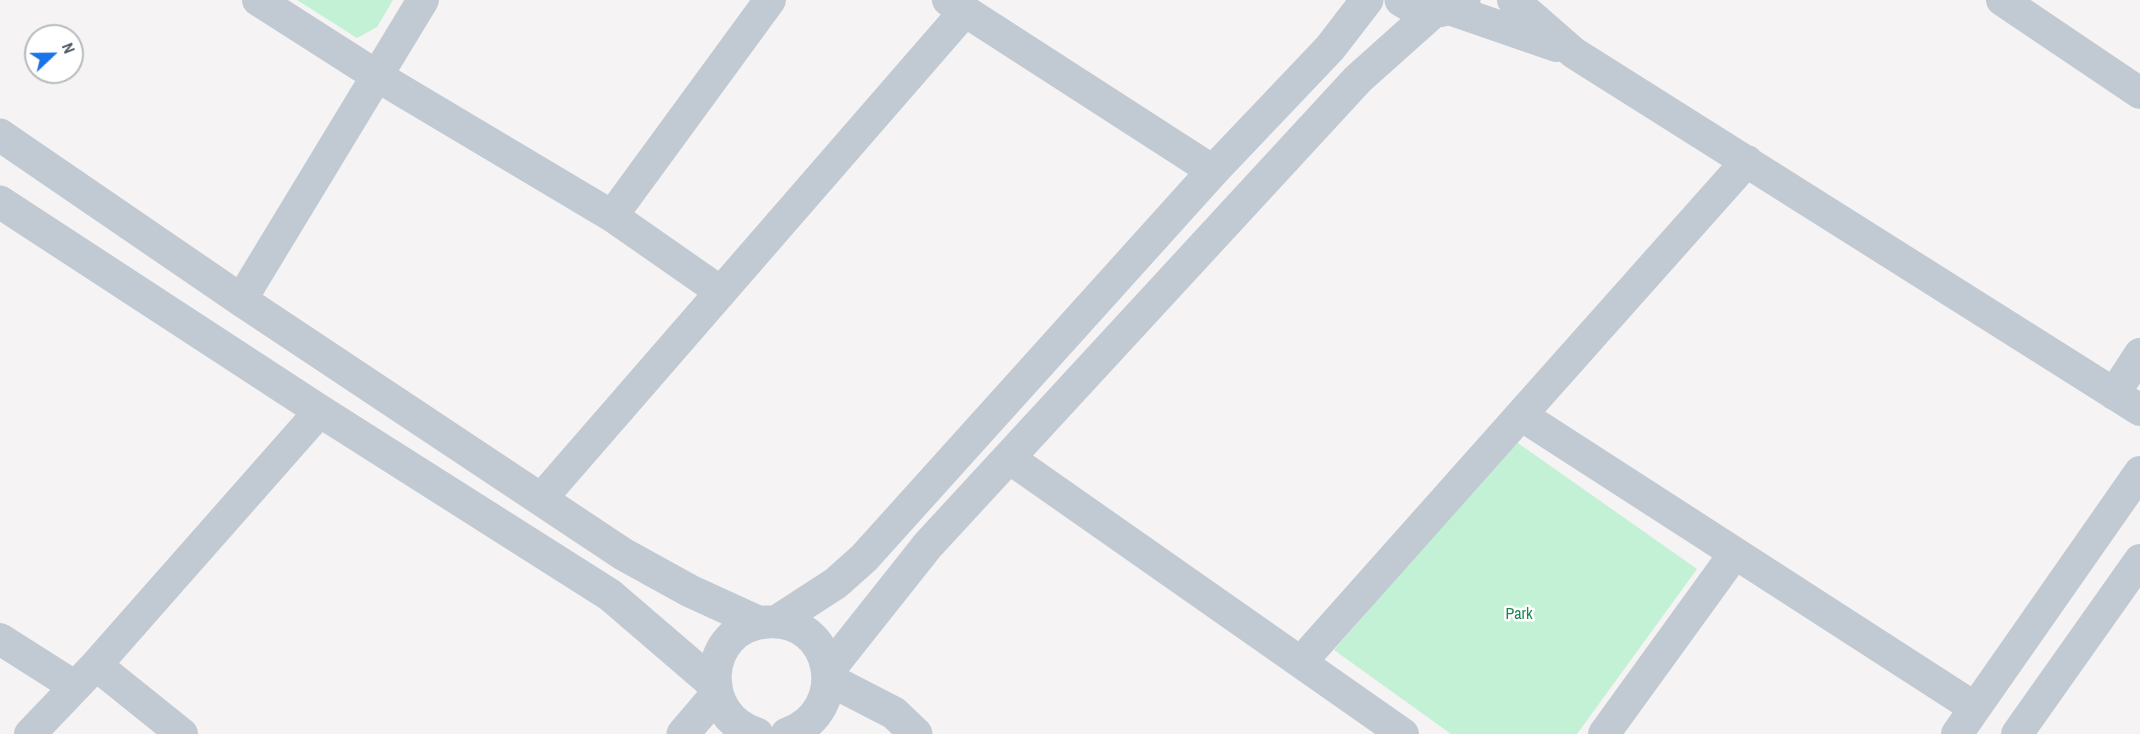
<!DOCTYPE html>
<style>
body{margin:0}
#map{position:relative;width:2140px;height:734px;overflow:hidden;background:#f5f3f3;font-family:"Archivo Narrow",sans-serif}
canvas{display:block}
.north{position:absolute;left:24px;top:24px;width:60px;height:60px;box-sizing:border-box;background:#fff;border:2px solid #b7bbc0;border-radius:50%;rotate:68deg;font-size:16px;font-weight:700;line-height:24px;text-align:center;color:#4a5661}
.north::after{content:'';display:block;margin:auto;width:21px;height:27px;background:#1a73e8;clip-path:polygon(50% 0,100% 100%,50% 72%,0 100%)}
</style>
<div id="map">
<canvas width="2140" height="734"></canvas>
<div class="north">N</div>
</div>
<script>
const ctx = document.querySelector('canvas').getContext('2d');
ctx.lineJoin = 'round';
function fillPath(path, color) { ctx.fillStyle = color; ctx.fill(path, 'evenodd'); }
function strokePath(path, color, width, dash) { ctx.strokeStyle = color; ctx.lineWidth = width; ctx.lineCap = dash ? 'butt' : 'round'; ctx.setLineDash(dash || []); ctx.stroke(path); }
function write(font, color, halo, rows, align = 'center') {
  ctx.font = font + ' "Archivo Narrow",sans-serif'; ctx.lineWidth = 5; ctx.setLineDash([]); ctx.textBaseline = 'middle'; ctx.strokeStyle = halo; ctx.fillStyle = color; for (const [text, x, y, turn = 0] of rows) {
    ctx.save(); ctx.translate(x, y); ctx.rotate((+turn || 0) * Math.PI / 180); ctx.textAlign = isNaN(turn) ? turn : align; if (halo) ctx.strokeText(text, 0, 0); ctx.fillText(text, 0, 0); ctx.restore();
  }
}
fillPath(new Path2D(`
 M297,0H393L377,27L357,38Z
 M1515,441L1697,569L1577,734H1451L1334,650Z`), '#c3f1d5');
strokePath(new Path2D(`
 M258,0L377,76L612,216L721,292
 M948,0L1213,171
 M1513,0L1574,53L2140,410
 M2002,0L2140,93
 M1449,9L1556,46
 M612,216L770,0
 M241,300L423,0
 M2114,394L2140,354
 M1521,415L1975,708
 M1009,458L1403,734
 M541,499L965,11
 M0,639L74,686
 M1301,662L1747,161
 M96,665L182,734
 M30,734L96,665L320,411
 M1604,734L1735,553
 M1957,734L2140,472
 M2017,734L2140,560`), '#c1cad2', 32);
strokePath(new Path2D(`
 M1401,0C1423,15 1443,15 1464,0
 M0,135L241,300L623,554L690,591L760,623
 M0,202L320,411L610,595L716,686
 M776,622L836,583L864,558L1213,171L1330,48L1367,0
 M828,671L928,545L1358,79L1433,12
 M828,679L894,713L916,734
 M683,734L717,694
 M757,734C697,716 703,627 766,622C835,616 852,711 787,734`), '#c1cad2', 33);
write('16px', '#17864f', '#fff', [
 ["Park",1519,615]
]);
</script>
